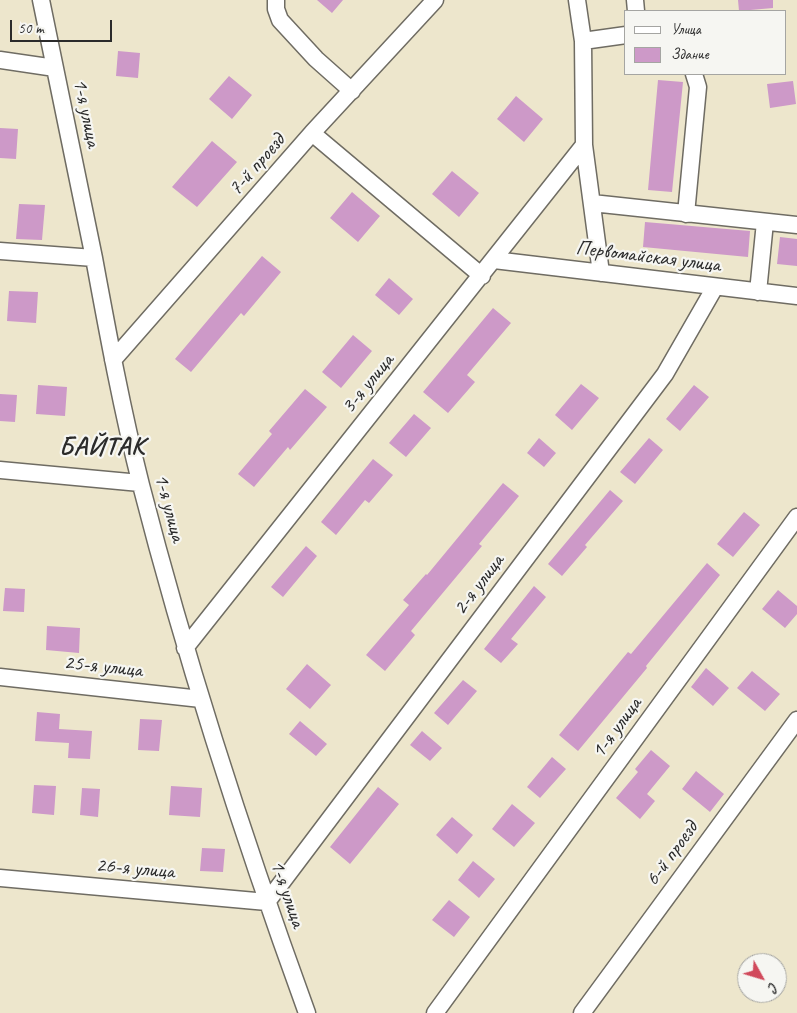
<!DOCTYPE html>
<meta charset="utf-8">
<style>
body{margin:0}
#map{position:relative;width:797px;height:1013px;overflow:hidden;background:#ede6cc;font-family:Caveat,sans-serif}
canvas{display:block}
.legend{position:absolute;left:624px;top:10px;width:162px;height:65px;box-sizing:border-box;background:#f6f6f2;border:1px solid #a5a5a2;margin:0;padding:6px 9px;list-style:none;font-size:15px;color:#2b2b2b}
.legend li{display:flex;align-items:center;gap:10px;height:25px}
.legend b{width:25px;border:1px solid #a5a5a2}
.north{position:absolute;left:737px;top:953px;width:50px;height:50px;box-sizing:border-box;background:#f6f6f2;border:1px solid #a5a5a2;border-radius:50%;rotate:129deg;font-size:14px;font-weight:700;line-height:20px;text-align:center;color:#2b2b2b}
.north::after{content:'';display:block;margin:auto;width:18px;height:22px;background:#d1495b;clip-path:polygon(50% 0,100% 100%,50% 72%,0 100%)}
.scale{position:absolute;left:10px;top:20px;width:102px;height:22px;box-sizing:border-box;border:2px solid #2b2b2b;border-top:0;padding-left:6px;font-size:15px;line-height:18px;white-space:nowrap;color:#2b2b2b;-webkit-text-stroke:4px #f6f6f2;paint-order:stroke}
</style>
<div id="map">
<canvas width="797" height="1013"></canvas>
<ul class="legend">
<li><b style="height:6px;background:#fff"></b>Улица</li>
<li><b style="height:14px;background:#cd99c8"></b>Здание</li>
</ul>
<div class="north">С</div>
<div class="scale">50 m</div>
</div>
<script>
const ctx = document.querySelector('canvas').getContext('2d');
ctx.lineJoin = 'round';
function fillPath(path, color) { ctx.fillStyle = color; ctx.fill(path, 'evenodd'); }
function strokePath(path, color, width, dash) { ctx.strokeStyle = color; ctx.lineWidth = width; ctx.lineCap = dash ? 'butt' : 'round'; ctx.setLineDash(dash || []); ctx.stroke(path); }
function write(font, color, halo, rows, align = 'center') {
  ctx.font = font + ' Caveat,sans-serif'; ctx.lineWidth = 4.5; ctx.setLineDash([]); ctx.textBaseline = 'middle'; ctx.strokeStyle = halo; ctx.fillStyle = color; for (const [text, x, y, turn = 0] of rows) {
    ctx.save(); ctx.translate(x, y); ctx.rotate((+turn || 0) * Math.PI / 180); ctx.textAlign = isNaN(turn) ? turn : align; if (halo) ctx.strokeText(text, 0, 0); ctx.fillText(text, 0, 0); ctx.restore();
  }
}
fillPath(new Path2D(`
 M317,0H343L332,13Z
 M738,0H773V8L739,11Z
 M118,51L140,53L138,78L116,76Z
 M229,76L252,95L232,119L209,99Z
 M658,80L683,82L672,192L648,190Z
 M793,81L796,104L770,108L767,84Z
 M516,96L543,119L524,142L497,119Z
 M0,128L18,129L16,159L0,158Z
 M212,141L237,162L197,207L172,187Z
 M452,171L479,193L459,217L432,194Z
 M352,192L380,216L358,242L330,218Z
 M19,204L45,205L42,240L16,239Z
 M645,222L750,231L748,257L643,247Z
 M780,237L797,239V266L777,264Z
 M262,256L281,272L244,316L241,313L191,372L175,359Z
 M389,278L413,299L399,315L375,295Z
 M9,291L38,292L36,323L7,321Z
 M493,308L511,323L467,375L475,382L448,413L423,392Z
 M353,335L372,351L341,388L322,372Z
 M581,384L599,398L572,430L555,415Z
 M38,385L67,387L65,416L36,414Z
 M694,385L709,397L680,431L666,419Z
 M305,389L327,407L290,450L288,447L254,487L238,474L272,434L269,431Z
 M0,394L17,395L15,422L0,421Z
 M414,414L431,428L406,457L389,443Z
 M539,438L556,453L544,467L527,453Z
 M649,438L663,450L635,484L620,472Z
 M373,459L393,475L369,503L365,500L336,535L321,522Z
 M503,483L519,496L479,544L482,546L411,631L415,635L385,671L366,655L409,605L403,600L426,574L427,575Z
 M610,490L623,501L585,545L587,547L562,576L548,564Z
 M744,512L760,525L733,557L717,544Z
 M306,546L317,556L283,597L271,587Z
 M707,563L720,575L646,666L647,668L578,751L559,735L628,652L631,654Z
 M534,586L546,597L511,639L518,644L501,663L484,649Z
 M5,588L25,589L24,612L3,611Z
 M778,590L797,606V614L785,628L762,609Z
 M47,626L80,628L79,653L46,650Z
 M307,664L331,685L310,709L286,689Z
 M706,668L729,688L713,706L691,687Z
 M752,671L780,694L765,711L737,688Z
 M463,680L477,691L448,725L434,713Z
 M37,712L60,714L59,729L92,731L90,759L68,758L69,743L35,741Z
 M140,719L162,720L159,751L138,750Z
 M300,721L327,744L316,756L289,734Z
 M422,731L442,748L430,761L410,745Z
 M651,750L670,766L647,794L655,801L640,819L616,798L638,772L635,769Z
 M552,757L566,769L540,798L527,787Z
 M696,771L724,794L710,812L682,789Z
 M34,785L56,786L54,815L32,813Z
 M171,786L202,788L200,817L169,815Z
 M378,787L399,804L350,864L330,847Z
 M82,788L100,789L98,817L80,815Z
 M512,804L535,823L514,847L492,829Z
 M452,817L473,835L457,854L436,835Z
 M202,848L225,849L223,872L200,871Z
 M473,861L495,879L479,898L458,880Z
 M449,900L470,917L454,937L432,920Z`), '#cd99c8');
const minor = new Path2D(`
 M41,0C59,86 77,172 94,258C108,334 122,410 141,485C187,664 244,840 307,1013
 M276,0V9L280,20L316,59L352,91
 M577,0L583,41L584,145L601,273
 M635,0L636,11
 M583,41L626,35
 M0,60L55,68
 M312,133L482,276
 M592,203L797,225
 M686,214L698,87L694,74
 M0,251L94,258
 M494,260L797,296
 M758,292L765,222
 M113,360L312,133L435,0
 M0,470L140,483
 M185,648L584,145
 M0,677L201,699
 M0,878L267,902L665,374L715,287
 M435,1013L797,517
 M582,1013L797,720`);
strokePath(minor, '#6f6c63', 19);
strokePath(minor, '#fff', 16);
write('21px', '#2b2b2b', '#f6f6f2', [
 ["1-я улица",86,113,78],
 ["7-й проезд",257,165,-49],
 ["Первомайская улица",648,257,7],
 ["3-я улица",368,384,-51],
 ["1-я улица",169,508,75],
 ["2-я улица",479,585,-53],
 ["25-я улица",103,667,6],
 ["1-я улица",617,728,-54],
 ["6-й проезд",672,854,-54],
 ["26-я улица",135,869,5],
 ["1-я улица",287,894,71]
]);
ctx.letterSpacing = '1px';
write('bold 26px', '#2b2b2b', '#f6f6f2', [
 ["БАЙТАК",102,447]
]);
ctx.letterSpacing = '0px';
</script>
